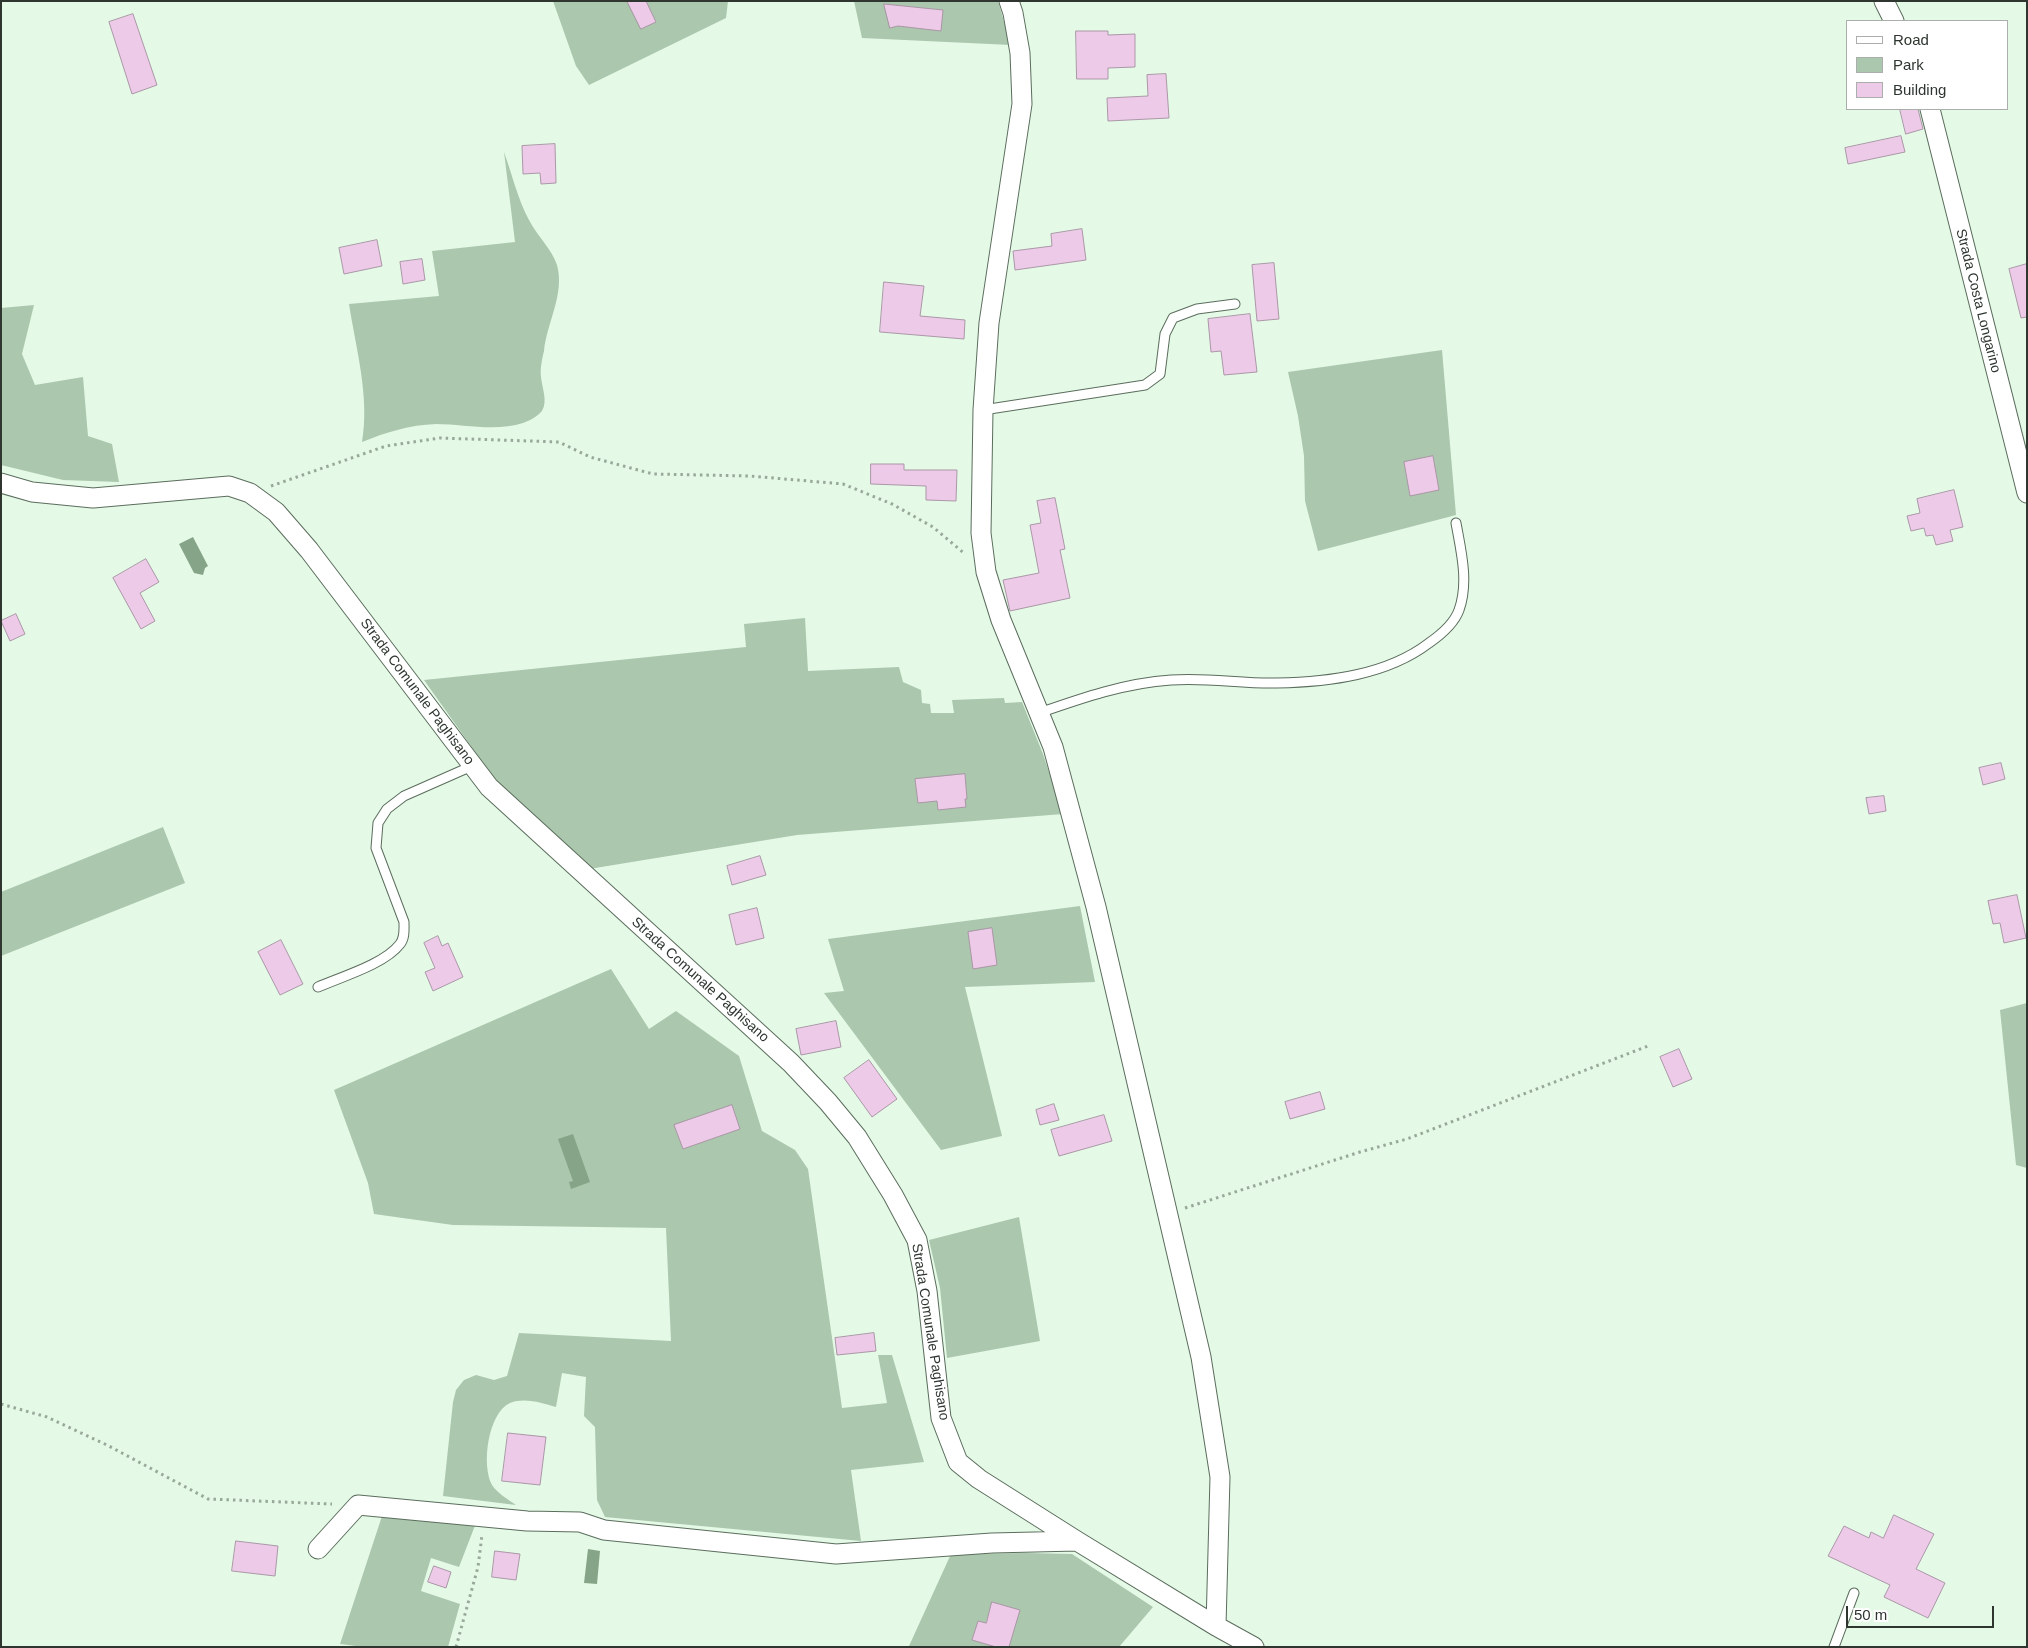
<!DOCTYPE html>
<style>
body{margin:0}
#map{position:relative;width:2028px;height:1648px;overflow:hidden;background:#e4f9e6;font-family:Helvetica,sans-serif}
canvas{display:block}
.frame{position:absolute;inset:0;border:2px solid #2e362f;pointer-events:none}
.legend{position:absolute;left:1846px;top:20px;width:162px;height:90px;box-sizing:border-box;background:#fff;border:1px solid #abafac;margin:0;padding:6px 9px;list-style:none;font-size:15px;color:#2e362f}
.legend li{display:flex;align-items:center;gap:10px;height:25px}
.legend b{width:25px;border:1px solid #abafac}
.scale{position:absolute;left:1846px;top:1606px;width:148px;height:22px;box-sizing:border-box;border:2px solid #2e362f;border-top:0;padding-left:6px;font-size:15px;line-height:18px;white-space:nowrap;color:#2e362f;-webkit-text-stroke:4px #fff;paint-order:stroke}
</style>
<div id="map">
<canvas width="2028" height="1648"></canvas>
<div class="frame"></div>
<ul class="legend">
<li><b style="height:6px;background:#fff"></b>Road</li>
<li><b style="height:14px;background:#abc7ad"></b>Park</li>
<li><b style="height:14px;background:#edcae7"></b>Building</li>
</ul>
<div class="scale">50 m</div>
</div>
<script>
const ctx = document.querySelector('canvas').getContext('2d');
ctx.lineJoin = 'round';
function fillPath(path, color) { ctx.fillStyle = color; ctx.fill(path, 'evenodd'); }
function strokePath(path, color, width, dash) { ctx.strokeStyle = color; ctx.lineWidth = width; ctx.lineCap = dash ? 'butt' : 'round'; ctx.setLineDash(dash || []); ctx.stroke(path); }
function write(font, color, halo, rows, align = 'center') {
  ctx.font = font + ' Helvetica,sans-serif'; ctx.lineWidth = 4; ctx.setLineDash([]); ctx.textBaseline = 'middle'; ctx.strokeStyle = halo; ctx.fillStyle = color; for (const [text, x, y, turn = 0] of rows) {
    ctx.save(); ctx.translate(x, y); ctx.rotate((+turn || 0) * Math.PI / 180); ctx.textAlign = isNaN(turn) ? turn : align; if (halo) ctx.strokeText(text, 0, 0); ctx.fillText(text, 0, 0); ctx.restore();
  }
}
fillPath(new Path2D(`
 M553,1H728L726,18L589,85L576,66Z
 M854,1H998L1011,45L862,38Z
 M504,152C512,174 518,200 529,220C537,236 552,249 557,265C565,294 547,322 544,351C542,359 540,369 541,377C542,388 548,401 542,411C538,416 529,421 523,423C496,432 463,424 436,424C409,425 387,432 362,442C370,397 356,349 349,304L439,296L432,251L515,242Z
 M34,305L22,354L35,385L83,377L88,436L112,444L119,482L63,480L1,465V308Z
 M1442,350L1456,515L1318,551L1305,501L1304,456L1298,416L1288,372Z
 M805,618L808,671L899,667L903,682L921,690L922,703L930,704L931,713H954L952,700L1004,698L1005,703L1022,702L1043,754L1063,814L797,835L589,869L495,780L424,680L746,647L744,624Z
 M163,827L185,883L1,956V892Z
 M1080,906L1095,982L965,987L1002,1136L941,1150L824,993L844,991L828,939Z
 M611,969L649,1029L676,1011L739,1056L762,1131L795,1150L808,1169L842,1408L887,1403L878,1355H892L924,1462L851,1470L861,1541L605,1517L597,1500L595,1427L584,1416L586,1377L562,1373L556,1407C542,1403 525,1397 510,1403C488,1413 481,1465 492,1485C497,1493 509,1500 516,1505L443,1496L453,1402L456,1390L464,1380L476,1375L494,1380L507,1376L519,1333L671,1341L666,1228L453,1225L374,1214L368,1183L334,1090Z
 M2027,1003V1168L2016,1165L2000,1010Z
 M1019,1217L1040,1341L947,1358L940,1288L929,1240Z
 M383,1513L476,1523L459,1567L431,1558L421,1591L460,1604L448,1647H364L340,1644Z
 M1026,1553L1072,1554L1153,1607L1119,1647L909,1646L951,1554Z`), '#abc7ad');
fillPath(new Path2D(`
 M193,537L208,566L205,568L203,575L194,573L179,544Z
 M573,1134L590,1182L571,1189L569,1182L573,1181L558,1139Z
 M588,1549L600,1551L597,1584L584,1583Z`), '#86a588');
const building = new Path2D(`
 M627,1H646L656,22L641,29Z
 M884,4L943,10L941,31L898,26L890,28Z
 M133,14L157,85L132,94L109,22Z
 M1076,31H1108V35L1135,34V67L1108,68V79H1077Z
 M1166,74L1169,118L1108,121L1107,98L1148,96L1147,75Z
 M1900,109H1918L1923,129L1906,134Z
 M1901,136L1905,152L1848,164L1845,148Z
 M555,144L556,183L541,184L540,173L523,174L522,146Z
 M1082,229L1086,260L1015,270L1013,251L1052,246L1051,234Z
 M377,240L382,266L344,274L339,248Z
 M422,259L425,280L403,284L400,262Z
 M1274,263L1279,319L1257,321L1252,265Z
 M2027,264V317L2021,318L2009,269Z
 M884,282L924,286L920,316L965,320L964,339L880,332Z
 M1250,314L1257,372L1224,375L1221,351L1211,352L1208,319Z
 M1433,456L1439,490L1410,496L1404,462Z
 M871,464H904V470H957L956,501L926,500V486L871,484Z
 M1954,490L1963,527L1950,530L1953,541L1936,545L1933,535L1926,536L1924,528L1911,531L1907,516L1920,513L1917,499Z
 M1055,498L1065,549L1060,550L1070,598L1010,611L1003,580L1039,573L1030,525L1041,523L1037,501Z
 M146,559L159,582L140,593L155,621L141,629L113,578Z
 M16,614L25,634L10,641L1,621Z
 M2001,763L2005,779L1983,785L1979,768Z
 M965,774L967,799H965L966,807L938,810L937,801L918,803L915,779Z
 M1884,796L1886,811L1869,814L1866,798Z
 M760,856L766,875L732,885L727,866Z
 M2017,895L2026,938L2004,943L2000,923L1993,924L1988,901Z
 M757,908L764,938L736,945L729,915Z
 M992,928L997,965L973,969L968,932Z
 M438,936L442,946L448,943L463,977L433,991L425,972L435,968L424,943Z
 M281,940L303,984L280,995L258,952Z
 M836,1021L841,1047L801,1055L796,1029Z
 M1679,1049L1692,1079L1673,1087L1660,1057Z
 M869,1060L897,1099L872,1117L844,1078Z
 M1320,1092L1325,1109L1290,1119L1285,1102Z
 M1054,1104L1059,1120L1040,1125L1036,1110Z
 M732,1105L740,1129L683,1149L674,1125Z
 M1104,1115L1112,1141L1059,1156L1051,1130Z
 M874,1333L876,1351L837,1355L835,1338Z
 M508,1433L546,1437L540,1485L502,1481Z
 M1894,1515L1934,1534L1916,1569L1945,1583L1928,1618L1884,1597L1890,1585L1828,1556L1844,1526L1869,1538L1871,1532L1883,1538Z
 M236,1541L278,1546L275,1576L232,1571Z
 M495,1551L520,1554L516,1580L492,1577Z
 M434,1566L451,1572L446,1588L428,1582Z
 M992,1602L1020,1610L1009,1647H996L972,1640L978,1621L986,1623Z`);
fillPath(building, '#edcae7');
strokePath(building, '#aa97a7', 1);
const lane = new Path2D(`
 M983,410L1145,385L1160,374L1165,334L1173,318L1197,309L1235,304
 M1039,713C1082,698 1125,683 1171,680C1207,677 1242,684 1277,683C1329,682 1387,675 1429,643C1442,634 1454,624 1459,610C1469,582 1461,551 1456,523
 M318,987C341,977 385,964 400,944C405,938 404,929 404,922L376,848L378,823L387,809L404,796L472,766
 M1834,1647L1854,1593`);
const street = new Path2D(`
 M1009,1L1013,13L1020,53L1022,104L989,323L983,410L981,533L986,572L1001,620L1053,747L1096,907L1201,1357L1220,1477L1216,1626
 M1884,1L1894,21
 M1930,109L2027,493
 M1,483L32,492L93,498L229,486L250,493L276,512L309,550L489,787L791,1063L828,1102L857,1137L893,1195L917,1240L927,1291L941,1418L958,1462L979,1479L1077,1541L1216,1626L1254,1647
 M318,1549L358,1505L527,1521L580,1522L604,1530L836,1554L992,1543L1077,1541`);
strokePath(lane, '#5b6d5d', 11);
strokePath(street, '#5b6d5d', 21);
strokePath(new Path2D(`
 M271,486L386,446L440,438L559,442L590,457L653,474L750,476L843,484L892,504L933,527L965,554
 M1185,1208L1360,1152L1407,1139L1648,1046
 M1,1404L47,1417L107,1445L208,1499L332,1504
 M456,1647L478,1567L482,1535`), '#98a89a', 3, [2.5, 4]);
strokePath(lane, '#fff', 9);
strokePath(street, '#fff', 19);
write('14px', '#2e362f', '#fff', [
 ["Strada Costa Longarino",1978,301,76],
 ["Strada Comunale Paghisano",417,692,53],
 ["Strada Comunale Paghisano",700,980,42],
 ["Strada Comunale Paghisano",930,1332,81]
]);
</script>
